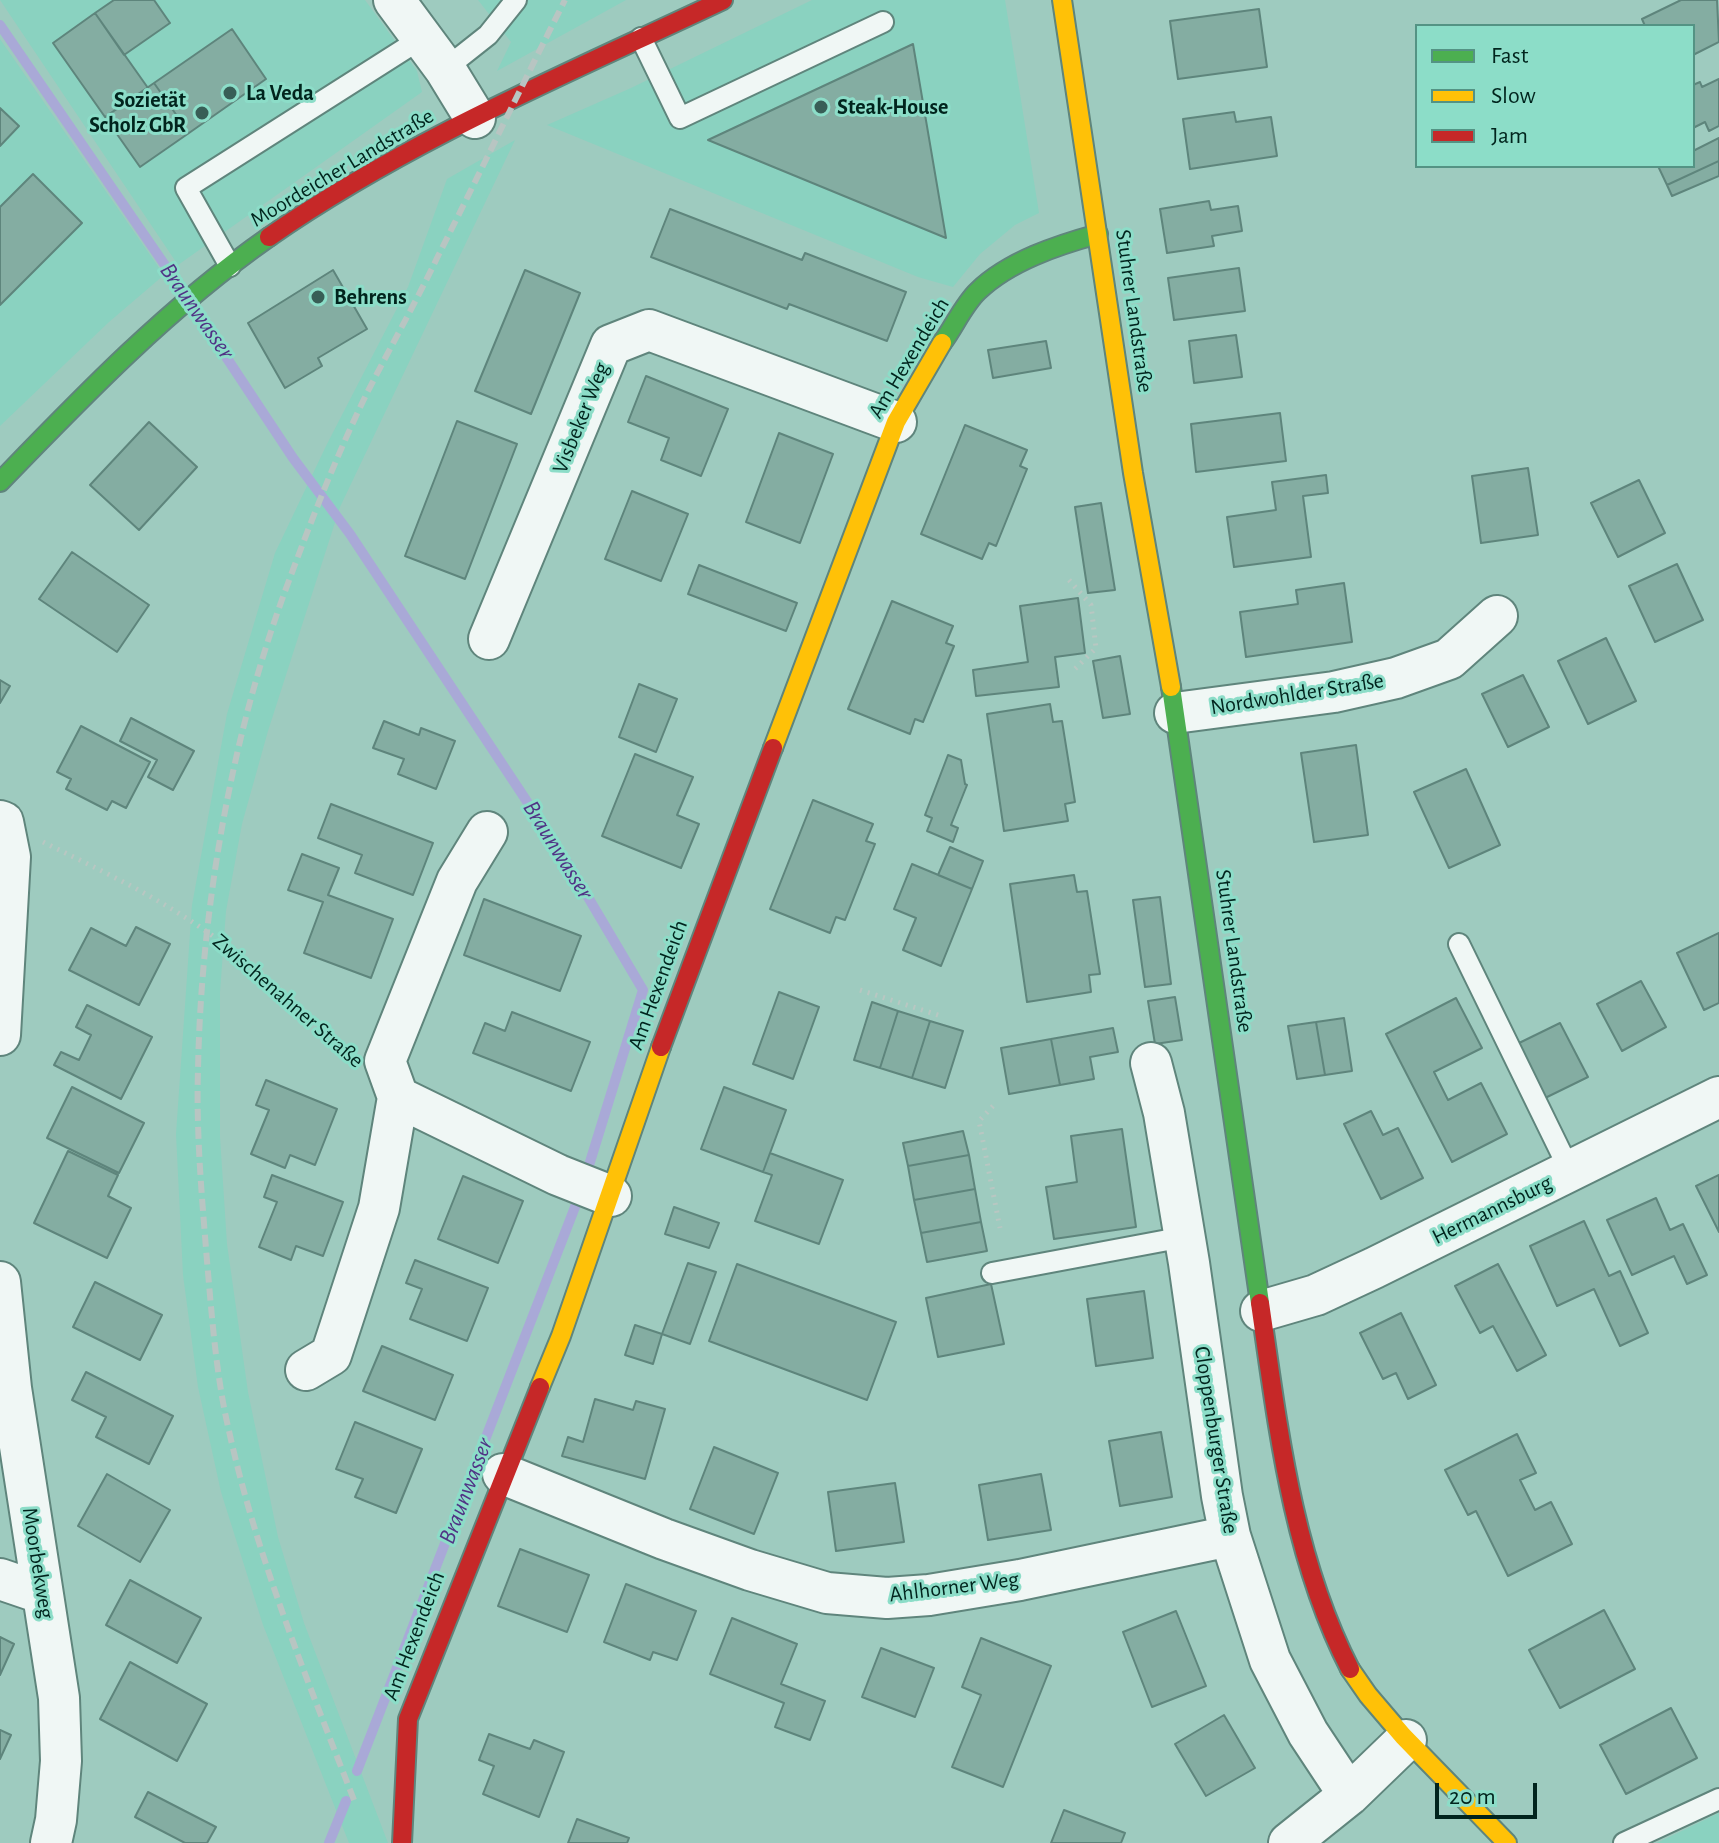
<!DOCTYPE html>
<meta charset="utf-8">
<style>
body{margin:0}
#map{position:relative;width:1719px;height:1843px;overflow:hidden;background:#9ecbbf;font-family:"Alegreya Sans",sans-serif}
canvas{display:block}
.legend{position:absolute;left:1415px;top:24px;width:280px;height:144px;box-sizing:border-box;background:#8cddc8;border:2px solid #549384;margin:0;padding:10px 14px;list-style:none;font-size:24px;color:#01241d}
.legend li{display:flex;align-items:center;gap:16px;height:40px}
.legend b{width:40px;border:2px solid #549384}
.scale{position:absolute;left:1435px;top:1783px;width:102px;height:36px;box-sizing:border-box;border:4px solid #01241d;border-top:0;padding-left:10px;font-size:24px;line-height:28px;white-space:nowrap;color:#01241d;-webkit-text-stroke:6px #8cddc8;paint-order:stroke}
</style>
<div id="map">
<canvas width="1719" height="1843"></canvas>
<ul class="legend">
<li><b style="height:10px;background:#4caf50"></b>Fast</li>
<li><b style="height:10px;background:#ffc107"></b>Slow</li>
<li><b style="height:10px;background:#c62828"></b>Jam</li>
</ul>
<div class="scale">20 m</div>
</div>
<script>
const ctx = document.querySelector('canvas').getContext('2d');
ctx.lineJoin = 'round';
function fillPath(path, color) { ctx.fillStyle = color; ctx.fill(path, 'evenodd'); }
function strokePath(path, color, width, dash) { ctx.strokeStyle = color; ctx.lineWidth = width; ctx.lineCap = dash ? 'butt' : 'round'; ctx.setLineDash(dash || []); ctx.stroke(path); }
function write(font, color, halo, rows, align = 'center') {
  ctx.font = font + ' "Alegreya Sans",sans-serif'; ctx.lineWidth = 6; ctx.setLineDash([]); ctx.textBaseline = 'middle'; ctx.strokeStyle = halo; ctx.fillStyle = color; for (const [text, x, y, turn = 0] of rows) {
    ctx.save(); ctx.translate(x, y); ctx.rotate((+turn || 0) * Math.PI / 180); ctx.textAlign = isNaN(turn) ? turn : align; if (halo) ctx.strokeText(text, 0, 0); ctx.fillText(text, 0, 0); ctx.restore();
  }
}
fillPath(new Path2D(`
 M0,0H365L417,71L422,92L178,265Z
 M478,0H626L497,71L511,42Z
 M812,0H1005L1039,213L1015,225L980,254L953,287L918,277L547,125L631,88Z
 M0,39L164,275L109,322L0,426Z
 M515,140L340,507L268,731L242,824L226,911L220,992V1137L227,1244L248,1392L278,1537L304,1623L388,1843H349L263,1625L221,1492L198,1387L183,1275L176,1134L192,905L227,714L275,553L327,444L408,287L447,179Z
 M1719,1813V1843H1657Z`), '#8ad2c0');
strokePath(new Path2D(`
 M0,25L182,290
 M193,307L293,458L350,534L569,865L643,990L586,1175
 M357,1771L580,1194
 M329,1843L346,1801`), '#a9a9d7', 10);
const building = new Path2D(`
 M114,0H154L170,23L124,55L95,13Z
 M1681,0H1717L1719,42L1693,55V26H1645L1642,19Z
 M1259,9L1267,67L1178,79L1170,21Z
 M95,13L148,88L105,117L53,43Z
 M232,29L266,79L189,133L154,83Z
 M913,44L946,238L708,140Z
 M1719,79V126L1709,131L1705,122L1693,128V85L1700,82L1702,87Z
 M154,83L189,133L140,167L105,117Z
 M0,108L19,126L0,146Z
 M1234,112L1236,122L1271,117L1277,156L1190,169L1183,119Z
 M1719,138V161L1667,185L1658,166H1693V151Z
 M1719,161V176L1672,196L1667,185Z
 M33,174L82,223L0,305V207Z
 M1209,201L1211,210L1238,206L1242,231L1212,236L1214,246L1167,253L1160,209Z
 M670,209L802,260L805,253L906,292L887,341L789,304L787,309L651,257Z
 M1239,268L1245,311L1174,320L1168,278Z
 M333,270L367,329L318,358L322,366L285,388L248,323Z
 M525,270L580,293L531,414L475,391Z
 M1236,335L1242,377L1194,383L1189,341Z
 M1046,341L1051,368L993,378L988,350Z
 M646,376L728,409L701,476L661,460L669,438L628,422Z
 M1280,413L1286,461L1196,472L1191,424Z
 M457,421L517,444L465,579L405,556Z
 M149,422L197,467L139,530L90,485Z
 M965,425L1027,450L1020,466L1027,469L996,546L989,543L982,559L921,534Z
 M779,433L833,454L800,543L746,522Z
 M1528,468L1538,535L1481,543L1472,476Z
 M1326,475L1328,493L1303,496L1311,557L1234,567L1227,517L1276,510L1272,482Z
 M1639,480L1665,533L1618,557L1591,503Z
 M632,491L688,514L661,581L605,559Z
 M1101,503L1115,590L1088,593L1075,507Z
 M72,552L149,605L117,652L39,599Z
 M1677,564L1703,620L1655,642L1629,586Z
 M699,565L797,603L786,631L688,594Z
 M1344,583L1352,642L1246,657L1240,612L1298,604L1296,590Z
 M1078,598L1085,653L1055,657L1059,687L976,696L973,670L1028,662L1020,606Z
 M892,601L953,626L946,643L954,646L923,722L915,719L910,734L848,709Z
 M1606,638L1636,701L1588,724L1558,661Z
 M1120,656L1130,714L1103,718L1093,661Z
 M1523,675L1549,727L1508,747L1482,694Z
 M0,680L10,686L0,703Z
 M639,684L677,699L656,752L619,737Z
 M1050,704L1053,722L1062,721L1075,802L1065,804L1068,821L1004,831L987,714Z
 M131,718L194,751L173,790L148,777L157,760L120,741Z
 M384,721L419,735L421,728L455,741L436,789L398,774L404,759L373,748Z
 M81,726L150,762L126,808L112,801L107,810L66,789L71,779L57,772Z
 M1356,745L1368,835L1314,842L1301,753Z
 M635,754L693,777L677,815L699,824L681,868L602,836Z
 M948,755L961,760L965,784L967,785L951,825L958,828L953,842L927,831L932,818L925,815Z
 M1466,769L1500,845L1449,868L1414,792Z
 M813,800L873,824L866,841L875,844L845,920L836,917L830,933L770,909Z
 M331,804L433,843L413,895L355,873L362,855L318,838Z
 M950,847L983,861L972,889L938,875Z
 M302,854L339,868L328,895L393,919L371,978L304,953L323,902L288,890Z
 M912,864L972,889L941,966L903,950L916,918L894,909Z
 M1074,875L1077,892L1087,891L1100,974L1089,975L1091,992L1027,1002L1010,884Z
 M1160,897L1171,984L1145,987L1133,900Z
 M484,899L581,936L560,991L464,955Z
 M136,927L170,944L139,1005L69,970L91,928L126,946Z
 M1719,933V1003L1704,1010L1677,953Z
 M1641,981L1666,1027L1622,1051L1597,1004Z
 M779,992L819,1007L793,1079L753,1064Z
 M1175,997L1182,1040L1155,1044L1148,1001Z
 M1456,998L1482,1048L1434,1072L1448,1100L1481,1083L1507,1134L1452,1162L1386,1034Z
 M872,1002L898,1011L880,1068L854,1060Z
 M87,1005L152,1037L121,1099L54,1065L61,1052L79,1060L91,1035L76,1027Z
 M898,1011L930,1021L912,1078L880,1068Z
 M512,1012L590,1042L571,1091L473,1053L485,1023L505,1031Z
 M1344,1018L1352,1071L1325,1075L1316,1022Z
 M930,1021L963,1031L945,1088L912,1078Z
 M1316,1022L1325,1075L1297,1079L1288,1026Z
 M1560,1023L1588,1077L1541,1100L1515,1045Z
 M1113,1028L1118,1052L1090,1057L1094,1079L1060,1085L1051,1039Z
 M1051,1039L1060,1085L1009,1094L1001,1048Z
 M266,1080L337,1109L315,1165L290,1155L285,1168L251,1154L269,1110L256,1105Z
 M72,1087L144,1123L119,1173L47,1138Z
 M724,1087L786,1110L763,1172L701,1149Z
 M1371,1111L1383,1135L1398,1128L1423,1178L1381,1199L1344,1124Z
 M1122,1129L1136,1227L1054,1239L1046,1187L1077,1182L1071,1136Z
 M963,1131L969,1155L908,1166L903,1143Z
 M68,1151L118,1175L108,1196L131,1208L107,1258L34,1223Z
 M770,1153L843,1180L819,1244L755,1221L772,1175L763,1172Z
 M969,1155L975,1189L914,1200L908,1166Z
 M272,1175L343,1202L323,1256L296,1246L291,1260L259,1247L277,1202L264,1197Z
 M1719,1175V1232L1696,1186Z
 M463,1176L523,1201L498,1263L438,1239Z
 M975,1189L981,1222L921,1233L914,1200Z
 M1656,1198L1670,1230L1683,1224L1707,1275L1687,1284L1674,1256L1632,1275L1607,1220Z
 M674,1207L719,1223L709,1248L665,1234Z
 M1584,1221L1609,1276L1620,1271L1648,1333L1620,1346L1594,1289L1557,1306L1530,1246Z
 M981,1222L987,1251L927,1262L921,1233Z
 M415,1260L488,1288L467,1341L410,1319L422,1289L406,1283Z
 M688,1263L716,1272L690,1344L662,1334Z
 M737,1264L896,1322L867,1400L709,1341Z
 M1498,1264L1546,1355L1517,1371L1493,1326L1480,1333L1455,1286Z
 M95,1282L162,1315L140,1360L73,1327Z
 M991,1284L1004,1344L938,1357L926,1298Z
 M1144,1291L1153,1358L1096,1366L1087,1299Z
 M1401,1313L1436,1385L1408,1399L1396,1373L1383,1379L1360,1333Z
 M635,1325L662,1334L653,1364L625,1355Z
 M382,1346L453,1375L435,1420L363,1391Z
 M86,1372L173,1416L149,1464L96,1437L106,1417L72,1400Z
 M595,1399L633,1410L636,1401L665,1409L645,1479L562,1456L568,1437L583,1442Z
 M355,1422L422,1449L396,1513L355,1497L363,1479L336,1469Z
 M1161,1432L1172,1497L1120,1506L1109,1441Z
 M1517,1434L1536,1473L1520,1480L1535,1510L1551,1502L1572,1544L1508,1576L1476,1511L1468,1515L1445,1470Z
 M714,1447L778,1473L754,1534L690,1509Z
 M107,1474L170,1510L140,1562L78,1526Z
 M1041,1474L1051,1530L988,1540L979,1485Z
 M895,1483L904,1542L836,1551L828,1492Z
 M520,1549L589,1575L567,1632L498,1606Z
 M130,1580L201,1618L177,1663L106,1625Z
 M626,1584L696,1611L677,1660L653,1652L650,1660L604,1642Z
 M1604,1610L1635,1669L1560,1708L1529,1650Z
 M1176,1611L1206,1686L1152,1707L1123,1632Z
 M732,1618L797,1644L781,1684L825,1701L810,1740L775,1727L784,1703L710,1674Z
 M0,1637L14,1644L0,1675Z
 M981,1638L1051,1666L1003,1787L952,1767L981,1695L962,1687Z
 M881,1648L934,1668L915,1717L862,1697Z
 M130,1662L207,1704L177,1761L100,1719Z
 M1671,1708L1697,1758L1626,1794L1600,1745Z
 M1224,1715L1255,1768L1206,1796L1175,1744Z
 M0,1730L11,1735L0,1759Z
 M489,1734L530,1749L534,1740L564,1752L539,1817L483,1794L494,1766L479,1760Z
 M148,1792L216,1827L207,1843H185L135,1817Z
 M1064,1810L1125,1833L1121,1843H1051Z
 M577,1819L629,1838L627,1843H568Z`);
fillPath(building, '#84ada2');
strokePath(building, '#5e857c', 2);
const lane = new Path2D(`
 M641,38L680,118L883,22
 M445,69L488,35L516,0
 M230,266L186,188L422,38
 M1459,944L1570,1171
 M992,1273L1184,1237
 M1624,1843L1719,1799`);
const street = new Path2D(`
 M394,0L445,69L475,118
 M489,639L611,345L649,330L896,422
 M1175,713L1334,692L1396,678L1449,659L1497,616
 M0,821L3,822L10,857L0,1035
 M1151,1063L1164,1113L1189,1263L1222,1496L1230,1536L1270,1660L1308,1733L1349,1795
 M398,1097L385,1061L457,881L487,832
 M0,1282L11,1388L59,1698L61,1761L56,1820L51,1843
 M1261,1311L1316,1295L1374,1268L1719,1097
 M306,1370L331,1355L379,1208L398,1097L558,1175L611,1196
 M503,1474L664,1539L750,1570L827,1593L887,1598L929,1595L1020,1580L1230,1536
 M0,1579L41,1593
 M1289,1843L1349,1795L1406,1740`);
const fast = new Path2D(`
 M942,343C954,327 964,304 978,291C1009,261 1058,245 1098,234
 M0,482C84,395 169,307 269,237
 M1171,687L1260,1303`);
const slow = new Path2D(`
 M1062,0L1133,473L1171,687
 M773,748L896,422L942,343
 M540,1387L561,1336L661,1047
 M1350,1669L1368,1695L1403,1736L1507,1843`);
const jam = new Path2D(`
 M269,237C410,139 569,73 723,0
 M661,1047L773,748
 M1260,1303C1278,1427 1292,1556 1350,1669
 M402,1843L408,1719L540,1387`);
strokePath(lane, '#5f857c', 24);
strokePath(street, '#5f857c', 44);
strokePath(fast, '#5f857c', 22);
strokePath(slow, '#5f857c', 22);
strokePath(jam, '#5f857c', 22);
strokePath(new Path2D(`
 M1069,580L1091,605L1096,648L1073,671
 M43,842C100,870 158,897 210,934C260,969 304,1011 350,1053
 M860,990L941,1016
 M993,1106L979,1121L1000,1228`), '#b8c7c2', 5, [2, 6]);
strokePath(lane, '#f0f7f5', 20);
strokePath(street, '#f0f7f5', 40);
strokePath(fast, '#4caf50', 18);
strokePath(slow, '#ffc107', 18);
strokePath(jam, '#c62828', 18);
strokePath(new Path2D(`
 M354,1800C307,1679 257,1558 229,1431C216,1376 212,1317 207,1261C202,1198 196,1134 198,1070C201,912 230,742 284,594C309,526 336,456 368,391C391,346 416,302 438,256C481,171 522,85 565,0`), '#b8c5c2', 6, [12, 6]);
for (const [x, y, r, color] of [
 [230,93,8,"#385e56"],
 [821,107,8,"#385e56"],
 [202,113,8,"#385e56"],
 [318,297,8,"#385e56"]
]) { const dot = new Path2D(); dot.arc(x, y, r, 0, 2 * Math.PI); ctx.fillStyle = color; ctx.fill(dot); strokePath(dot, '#8cddc8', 3); }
write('bold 22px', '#01241d', '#8cddc8', [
 ["La Veda",246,93],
 ["Sozietät",186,100,"right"],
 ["Scholz GbR",186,125,"right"],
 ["Steak-House",837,107],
 ["Behrens",334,297]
], 'left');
write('22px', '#01241d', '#8cddc8', [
 ["Moordeicher Landstraße",342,168,-31],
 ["Stuhrer Landstraße",1134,311,82],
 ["Am Hexendeich",909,358,-59],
 ["Visbeker Weg",581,418,-68],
 ["Nordwohlder Straße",1297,694,-9],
 ["Stuhrer Landstraße",1234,951,82],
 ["Am Hexendeich",658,985,-70],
 ["Zwischenahner Straße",288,1001,41],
 ["Hermannsburg",1492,1210,-26],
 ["Cloppenburger Straße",1216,1440,81],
 ["Moorbekweg",38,1563,81],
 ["Ahlhorner Weg",954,1587,-7],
 ["Am Hexendeich",414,1636,-69]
]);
write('italic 24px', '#503385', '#8cddc8', [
 ["Braunwasser",197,311,55],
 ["Braunwasser",558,850,58],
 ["Braunwasser",466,1491,-69]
]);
</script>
